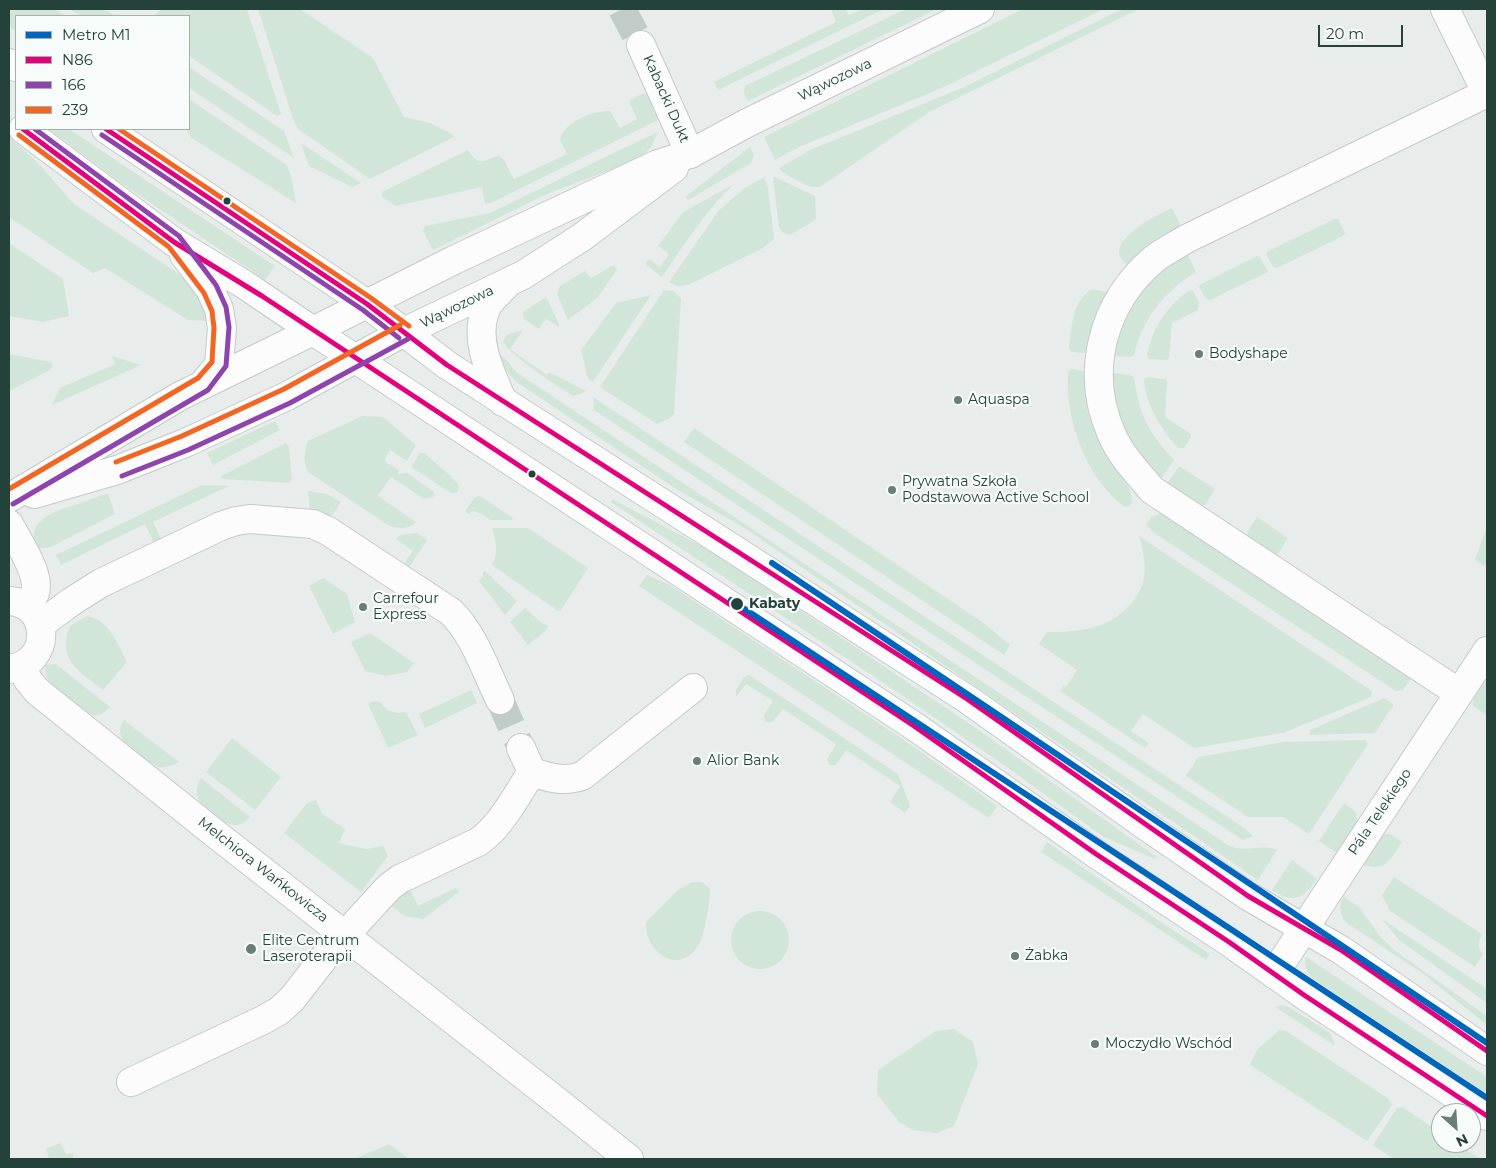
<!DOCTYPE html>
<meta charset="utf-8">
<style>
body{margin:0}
#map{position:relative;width:1496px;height:1168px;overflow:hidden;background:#e8edeb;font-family:Montserrat,sans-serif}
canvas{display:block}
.frame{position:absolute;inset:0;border:10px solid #24423a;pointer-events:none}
.legend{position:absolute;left:15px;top:15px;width:175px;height:115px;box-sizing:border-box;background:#f7fbf9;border:1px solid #a3b1ad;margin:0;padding:6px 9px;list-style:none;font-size:15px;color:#24423a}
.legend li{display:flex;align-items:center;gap:10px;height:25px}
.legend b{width:25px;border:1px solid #a3b1ad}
.north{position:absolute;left:1431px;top:1103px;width:50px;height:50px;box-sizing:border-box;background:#f7fbf9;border:1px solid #a3b1ad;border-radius:50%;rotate:154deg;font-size:14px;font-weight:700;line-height:20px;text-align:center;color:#24423a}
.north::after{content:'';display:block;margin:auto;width:18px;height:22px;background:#697e78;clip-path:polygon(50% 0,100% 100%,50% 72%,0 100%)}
.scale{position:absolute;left:1318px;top:25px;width:85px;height:22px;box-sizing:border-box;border:2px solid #24423a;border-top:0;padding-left:6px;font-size:15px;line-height:18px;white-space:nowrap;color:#24423a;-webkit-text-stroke:4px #f7fbf9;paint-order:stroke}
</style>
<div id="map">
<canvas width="1496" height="1168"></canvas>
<div class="frame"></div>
<ul class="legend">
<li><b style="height:6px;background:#0065bd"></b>Metro M1</li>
<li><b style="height:6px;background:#e5007d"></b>N86</li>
<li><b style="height:6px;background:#8e44ad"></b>166</li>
<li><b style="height:6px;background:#f26522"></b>239</li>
</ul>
<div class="north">N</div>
<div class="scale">20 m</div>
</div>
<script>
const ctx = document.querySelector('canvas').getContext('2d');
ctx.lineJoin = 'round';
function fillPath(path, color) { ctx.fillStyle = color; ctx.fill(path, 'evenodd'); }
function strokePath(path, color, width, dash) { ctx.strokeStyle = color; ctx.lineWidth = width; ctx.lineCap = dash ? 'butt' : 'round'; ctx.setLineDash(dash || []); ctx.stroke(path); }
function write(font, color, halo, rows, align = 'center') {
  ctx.font = font + ' Montserrat,sans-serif'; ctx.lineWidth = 4.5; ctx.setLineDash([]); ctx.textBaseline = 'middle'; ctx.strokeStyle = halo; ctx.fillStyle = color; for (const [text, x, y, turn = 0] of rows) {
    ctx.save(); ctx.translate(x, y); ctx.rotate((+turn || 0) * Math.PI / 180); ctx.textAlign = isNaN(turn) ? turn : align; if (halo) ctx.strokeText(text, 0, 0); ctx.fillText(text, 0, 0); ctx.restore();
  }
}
fillPath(new Path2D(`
 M9,9H55L66,16H16V31L9,27Z
 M69,9H104L115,16H81Z
 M162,9H247L281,114L277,116L189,56V16H153Z
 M258,9H300L373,58L404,117L430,123L452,134L454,137L370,179L298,129L294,122Z
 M831,9H846L849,15L863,9H884L718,90L714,82L836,22Z
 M906,9H937L748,101L744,93L745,86Z
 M1023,9H1104L942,88L799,147L775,160L764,137Z
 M1122,9H1139L929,112L820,187H810L782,172L779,168L810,150L962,88Z
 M189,67L284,131L294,158L189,88Z
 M644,93L649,98L658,120L491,203L485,204L482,187L396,206L382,197V192L468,150C481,170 484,158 500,156L504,160L514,179L567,154L560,139C565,122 593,110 610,111L620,128L637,119L630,104V100Z
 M189,99L287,165L292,180L296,203L190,137L187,129H189Z
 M49,129H69L275,266L265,280L121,183Z
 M657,132L652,146L642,156L611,170L549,193L433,250L423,231L425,226L490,213Z
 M9,137L38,163L74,204L179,274L194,287L210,321L188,320L105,268L93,273L9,217Z
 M301,143L361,183L352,187L309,166Z
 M750,147L754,155L751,163L688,200L685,197Z
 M764,177L768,188L774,239L763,248L690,284L679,287L669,282L719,210L745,188Z
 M775,177L815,196L816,218L814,221L790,235L782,232L779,228L773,178Z
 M734,184C705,211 685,244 662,277L645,264L649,259L660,267L669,254L658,246L683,212Z
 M1172,208L1180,224L1178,228L1144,249L1128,265C1097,245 1156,215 1172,208Z
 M1335,219H1338L1345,233L1343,236L1277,268L1273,267L1266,254L1268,251Z
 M9,243L63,279L69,316L43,322L9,316Z
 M1185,254L1188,256L1196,272C1164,292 1143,318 1134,355L1131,357L1113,356C1117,313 1148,275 1185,254Z
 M1257,256L1260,257L1268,272L1210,300L1206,299L1199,287L1201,284Z
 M614,265L617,270L597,298L568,320L557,294L560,286L585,271L591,278Z
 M1092,289L1107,292L1098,309L1086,353L1072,352L1069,349C1072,327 1071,302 1092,289Z
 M664,290L673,291L681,298L674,414L670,418L657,424L600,387Z
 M1190,290L1193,291L1199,302L1198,310L1172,323L1169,358L1167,360L1149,359L1147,356C1152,328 1167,306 1190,290Z
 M651,295L593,382L588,379L581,350L616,303Z
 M546,297L559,324V327L546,319L539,329L524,319L523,312Z
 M523,330L510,349L547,375L549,372L586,391L580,394L573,396C558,386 508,355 503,341L507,335Z
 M9,354L51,362L53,366L50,370L9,391Z
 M500,355L507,360L516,372L1228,845C1246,854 1260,843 1277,850L1258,880L743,527L676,489L521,385C510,378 504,367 500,355Z
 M112,356L141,365L52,405L60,388L115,364Z
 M1071,369L1085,371C1085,381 1085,392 1086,402C1088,421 1100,443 1109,459C1120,478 1131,480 1132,503L1129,506L1125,507C1085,478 1065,419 1068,372Z
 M1112,373L1130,375L1134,377C1140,417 1147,430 1174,460L1161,479C1128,450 1115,416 1112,373Z
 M1148,377L1165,379L1167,381L1165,417L1191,434V437L1184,448H1178C1162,430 1145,405 1144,379Z
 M593,397L1244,828L1253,836L1243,840L1235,835L594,410Z
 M362,416L383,417L416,445L407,461L390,450L384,461L399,470L398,474L407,473L434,492L435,496L424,499L391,477L378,496L416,522C409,530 397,529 388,525L308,472C303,462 304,451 308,441Z
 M275,421L280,430L213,465L207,453Z
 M694,428L985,624L1010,645L1004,655L684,442Z
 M286,443L289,447L292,480L289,483L222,479L221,476Z
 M420,453H424L451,476V478L458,483L459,489L457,492L451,493L411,467Z
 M1179,466L1215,489L1205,505L1201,506L1167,484Z
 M202,485L229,486L153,522L162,541L155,545L145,524L61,565L56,555Z
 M308,491L327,494L341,502L329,520L310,513Z
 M108,493L115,514L51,547L36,549C25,518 56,511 78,504C88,500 98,497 108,493Z
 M480,496L513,518L512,520H490L482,514L473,511L469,514H467L466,510L475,497Z
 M612,499L703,547L773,592L973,726L1157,857L1155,859L1104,837L1001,763L897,692L611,502Z
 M1161,513L1412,677L1403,690L1396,691L1157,535L1146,525L1151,517Z
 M1257,517L1288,538L1278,554L1274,555L1247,537V533Z
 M1487,526V562L1484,566L1475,560Z
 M492,528H528L588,568L561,610L558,611L492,565C499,551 496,543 492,528Z
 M417,533L427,540L406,572L401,568L413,551L396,539L400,535Z
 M1139,536L1372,691L1371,697L1283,733L1194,748L1143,714L1131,731L1149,743L1145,748L1060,691L1063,686L1066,687L1077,670L1039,644L1047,632C1066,632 1086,631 1104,624C1120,617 1139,599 1143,582C1147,567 1143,549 1139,536Z
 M485,571L517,601L505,615L479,581L483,576V572Z
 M647,575L670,585L904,740L997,806L989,818L639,586Z
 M323,578L347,594L355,622L333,634L309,586Z
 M525,608L543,624L549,626L543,633L528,645L510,622Z
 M87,616C109,619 118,645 127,662L103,690C80,672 56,660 70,626Z
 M370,633L414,663L407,672L386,676L365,671L351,642Z
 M56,664L110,707C94,725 81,710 67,699C60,693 52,688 48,680C46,675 45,670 45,665Z
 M1487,673V714L1486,715L1473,706L1474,694Z
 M749,675L898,774L910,806L905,813L890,802L900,786L846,750L836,765H829L827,759L836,744L783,709L772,722H765L764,715L773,701L746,684L736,697V690L744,677Z
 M471,690L477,703L425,728L419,714Z
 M1384,698L1393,704V706L1375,733L1309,735L1310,730Z
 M373,701L380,702C388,712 394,714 406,712L418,735L388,748L368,704Z
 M124,720L179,762C173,765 167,768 160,767C152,766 126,746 122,739C119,732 120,725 124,720Z
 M232,738L281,777L255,810L206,772Z
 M1365,740L1368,744L1309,834L1283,817H1248L1186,776L1198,757L1284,742Z
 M201,778L250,817C237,832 225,823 213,814C201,804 190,795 201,778Z
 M316,800L322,814L345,829L339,843L366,849L383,846L388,856L361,892L284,833L307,803Z
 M1344,803L1356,812L1357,822L1337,853L1319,841Z
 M1384,834H1390L1402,842C1389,861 1385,873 1360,864L1380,836Z
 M1047,842L1153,917L1210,954L1206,960L1041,852Z
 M1292,860L1317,879C1304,898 1294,905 1272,890Z
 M1394,877L1482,934C1478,942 1477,947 1483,954L1475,967L1390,911L1382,895Z
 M692,882H702L710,889C710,902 705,936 698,946C682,970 657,961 648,937C646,933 646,927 646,922L679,889Z
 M409,887L418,906L456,888L459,892L423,919L405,916L391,906L390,900Z
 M1344,897L1360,908L1379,935L1394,950L1487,1016V1025L1422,973L1347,923C1339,915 1338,906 1344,897Z
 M731 940a29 29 0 1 1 58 0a29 29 0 1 1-58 0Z
 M1382,919L1487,989V1003L1399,940Z
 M1306,957L1487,1077V1094L1313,979C1307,973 1303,965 1306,957Z
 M1283,1005L1292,1009L1330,1033L1335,1044L1334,1045L1275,1007Z
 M954,1029L973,1042L978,1064L954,1126L936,1133L913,1130L899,1122L877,1094L878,1070L936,1031Z
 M1279,1030L1286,1031L1389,1099L1392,1105L1367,1141L1250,1065L1257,1050Z
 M1402,1107L1441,1133V1143H1456L1480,1159H1394L1373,1145L1397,1108Z
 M60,1143L66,1154L73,1153V1159H49L46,1149Z
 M389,1144L409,1159H355Z`), '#d1e6d8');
strokePath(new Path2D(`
 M622,9L641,45
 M500,700L521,748`), '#c1cbc8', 28, [28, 14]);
const street = new Path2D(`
 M1445,9L1487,94
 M641,45L690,154
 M9,63L16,67
 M23,129L174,242L245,285L313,331
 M106,129L367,304
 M184,255L210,289L219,309L222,328L219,365L203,384
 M9,524C18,542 41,574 35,593C33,598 29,602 26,606
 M9,601C50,603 54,663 9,669
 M40,625L71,602L101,583L221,526L236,521L250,519L313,524L328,531L451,612C474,634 486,672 500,700
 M21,666L28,680L37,691L213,832L554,1099L629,1159
 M1459,693L1152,490C1138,473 1121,456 1112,435C1084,373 1102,303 1154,259C1163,252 1175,246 1186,239L1487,93
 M521,748L532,772C549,778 564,782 582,776L693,688
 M1274,974L1487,651
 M131,1082L263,1020L279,1011L292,999L324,958L389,887L400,879L478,842C501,827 517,794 532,772`);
const secondary = new Path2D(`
 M367,304L447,365L967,699L1146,826L1248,896L1341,950L1487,1051
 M313,331L914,726L1096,854L1229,942L1304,995L1487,1116
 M503,402C491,373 473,340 486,309C489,300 500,292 506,285
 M34,494L117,470L185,443L287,396L404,332L523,275L582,237L674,168
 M9,498L180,396L313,331L454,260L658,164L690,154L747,123L980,9`);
strokePath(street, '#c5cac8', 30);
strokePath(secondary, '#c3cbc8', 30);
strokePath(street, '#fcfcfc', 28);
strokePath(secondary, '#fcfcfc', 28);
strokePath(new Path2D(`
 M23,129L174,242L262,296L914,726L1096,854L1229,942L1304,995L1487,1116
 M106,129L367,304L447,365L967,699L1248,896L1341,950L1487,1051`), '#e5007d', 5);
strokePath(new Path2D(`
 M102,135L363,310L399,338
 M122,476L188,450L290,403L408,339
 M13,504L208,390L226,366L229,327L226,307L216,285L179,236L35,129`), '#8e44ad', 5);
strokePath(new Path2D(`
 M119,129L371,298L409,326
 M116,462L182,436L284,389L400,325
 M9,489L198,378L212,362L214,328L212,311L204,293L169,247L19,135`), '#f26522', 5);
strokePath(new Path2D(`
 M772,563L1487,1043
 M731,600L1487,1098`), '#0065bd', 6);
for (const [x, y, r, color] of [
 [227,201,4.5,"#24423a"],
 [1199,354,5,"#697e78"],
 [958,400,5,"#697e78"],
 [532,474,4.5,"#24423a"],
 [892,490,5,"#697e78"],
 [737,604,7,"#24423a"],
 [363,607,5,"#697e78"],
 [697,761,5,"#697e78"],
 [251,949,6,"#697e78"],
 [1015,956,5,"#697e78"],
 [1095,1044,5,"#697e78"]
]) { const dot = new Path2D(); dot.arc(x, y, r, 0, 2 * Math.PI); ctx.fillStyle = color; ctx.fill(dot); strokePath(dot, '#f7fbf9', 2); }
write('14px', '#24423a', '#f7fbf9', [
 ["Wąwozowa",835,80,-26],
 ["Kabacki Dukt",666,99,66],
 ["Wąwozowa",457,307,-26],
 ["Pála Telekiego",1380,812,-56],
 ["Melchiora Wańkowicza",263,870,38]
]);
write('14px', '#24423a', '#f7fbf9', [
 ["Bodyshape",1209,354],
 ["Aquaspa",968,400],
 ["Prywatna Szkoła",902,482],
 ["Podstawowa Active School",902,498],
 ["Carrefour",373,599],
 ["Express",373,615],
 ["Alior Bank",707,761],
 ["Elite Centrum",262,941],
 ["Laseroterapii",262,957],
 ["Żabka",1025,956],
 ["Moczydło Wschód",1105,1044]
], 'left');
write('bold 14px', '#24423a', '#f7fbf9', [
 ["Kabaty",749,604]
], 'left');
</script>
